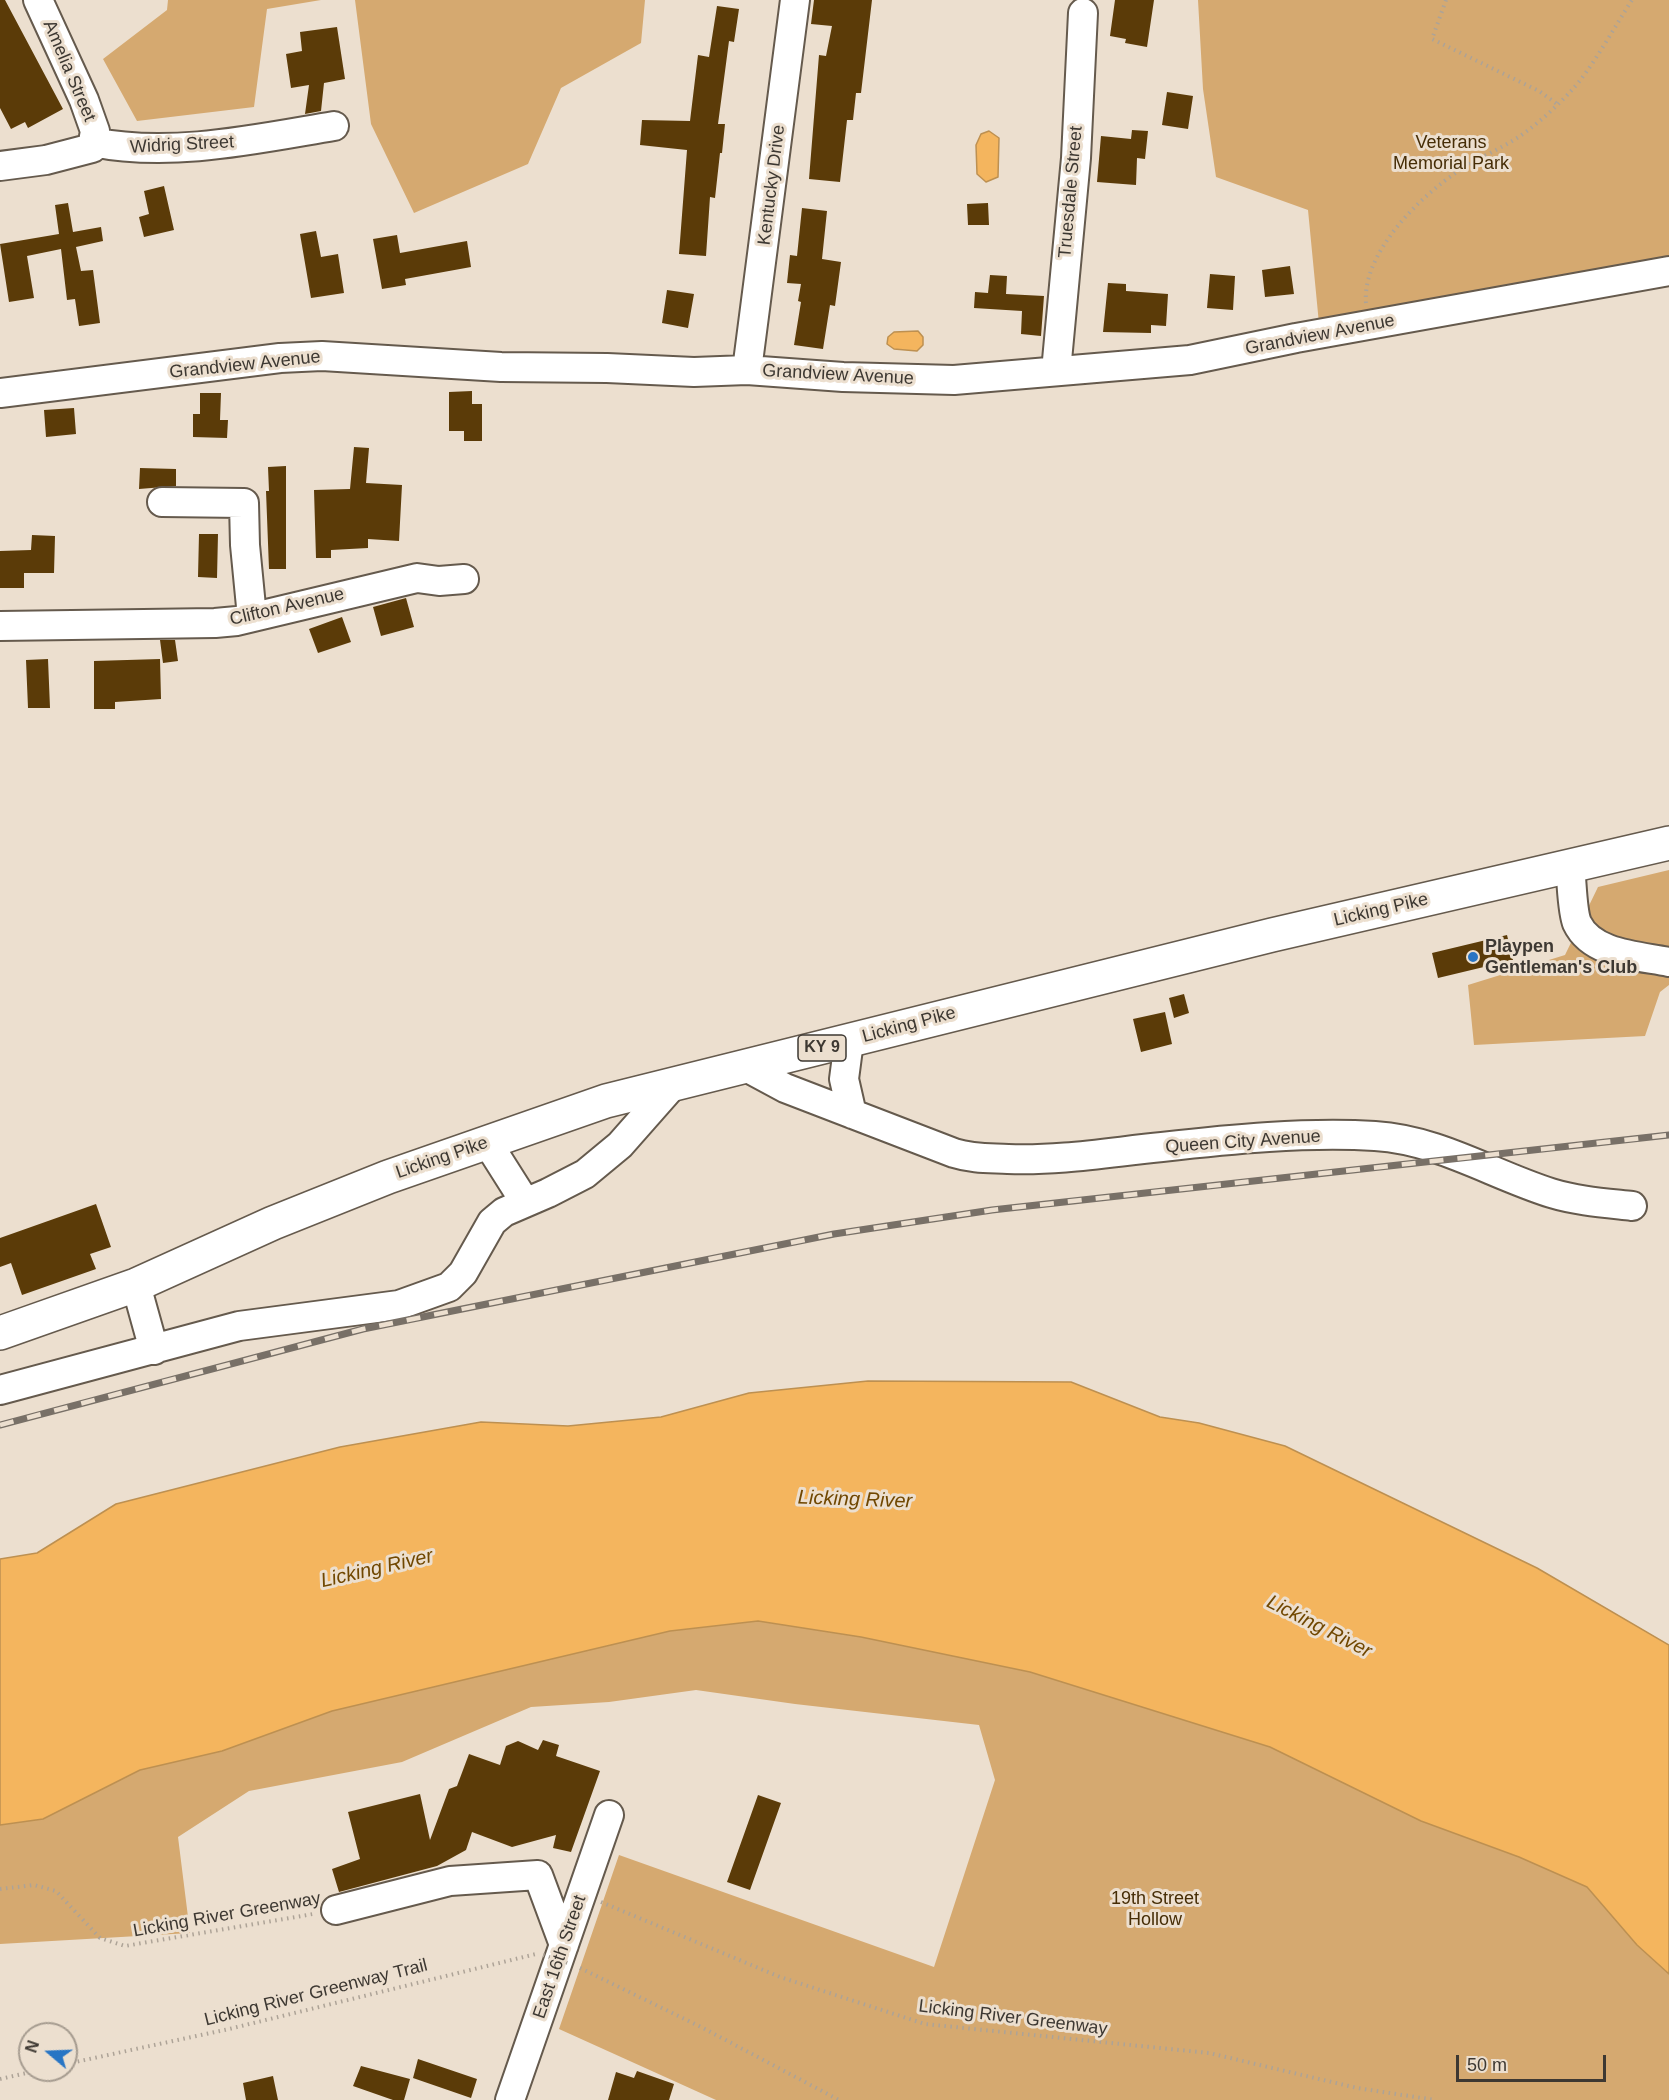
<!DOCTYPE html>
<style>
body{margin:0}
#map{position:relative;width:1669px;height:2100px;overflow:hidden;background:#ecdfcf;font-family:Arial,sans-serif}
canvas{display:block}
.north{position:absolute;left:18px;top:2022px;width:60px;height:60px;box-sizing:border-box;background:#ecdfcf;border:2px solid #a69c90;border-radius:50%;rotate:289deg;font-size:16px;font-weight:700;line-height:24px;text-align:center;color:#3d3832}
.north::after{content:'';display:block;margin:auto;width:21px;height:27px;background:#2875c4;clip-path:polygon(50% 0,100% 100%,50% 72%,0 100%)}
.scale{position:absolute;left:1456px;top:2055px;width:150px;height:27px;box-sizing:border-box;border:3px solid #3d3832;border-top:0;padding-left:8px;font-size:18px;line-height:21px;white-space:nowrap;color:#3d3832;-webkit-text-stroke:4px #ecdfcf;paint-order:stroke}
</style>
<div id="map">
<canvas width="1669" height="2100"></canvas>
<div class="north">N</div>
<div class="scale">50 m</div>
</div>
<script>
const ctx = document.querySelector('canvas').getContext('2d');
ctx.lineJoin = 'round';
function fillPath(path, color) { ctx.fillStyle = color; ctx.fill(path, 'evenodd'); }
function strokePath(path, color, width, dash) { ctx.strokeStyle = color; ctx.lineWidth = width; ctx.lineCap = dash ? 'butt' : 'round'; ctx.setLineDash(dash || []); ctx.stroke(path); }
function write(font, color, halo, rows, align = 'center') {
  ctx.font = font + ' Arial,sans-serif'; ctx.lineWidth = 6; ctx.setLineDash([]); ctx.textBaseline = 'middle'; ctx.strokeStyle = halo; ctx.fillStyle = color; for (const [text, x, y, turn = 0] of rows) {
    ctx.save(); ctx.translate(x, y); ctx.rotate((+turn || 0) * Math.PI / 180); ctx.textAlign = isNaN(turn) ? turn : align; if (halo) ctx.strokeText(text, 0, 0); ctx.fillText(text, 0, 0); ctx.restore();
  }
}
fillPath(new Path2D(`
 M168,0H321L267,9L254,107L137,121L103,59L167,10Z
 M355,0H645L641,43L561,88L528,164L414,213L371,124Z
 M1198,0H1669V271L1320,334L1308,210L1216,177L1203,89Z
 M1669,870V985L1660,992L1645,1036L1474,1045L1468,985L1565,955L1598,887Z
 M758,1621L861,1637L1030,1672L1270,1747L1421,1821L1519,1857L1587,1887L1637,1945L1669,1974V2100H716L559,2029L619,1855L934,1967L995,1780L979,1725L795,1704L696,1690L609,1702L531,1707L402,1762L249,1791L178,1837L190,1933L0,1944V1825L43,1819L140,1770L222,1751L332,1711L670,1631Z`), '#d5a970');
const water = new Path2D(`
 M989,131L999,138L998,177L986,182L977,174L976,145L981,134Z
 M918,331L923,337V345L917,351L894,349L887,344L888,337L894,332Z
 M868,1381L1071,1382L1160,1417L1199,1423L1285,1446L1537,1568L1669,1645V1974L1637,1945L1587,1887L1519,1857L1421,1821L1270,1747L1030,1672L861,1637L758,1621L670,1631L332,1711L222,1751L140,1770L43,1819L0,1825V1559L37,1553L116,1504L340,1447L481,1422L568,1426L661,1417L749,1393Z`);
fillPath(water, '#f4b55e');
strokePath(water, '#bd9051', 1.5);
fillPath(new Path2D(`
 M0,0H5L63,109L28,128L25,122L11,129L0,108Z
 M814,0H872L861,93H856L853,120H847L840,182L809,179L819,55L826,56L832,26L811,24Z
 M1115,0H1154L1147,47L1125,43L1126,39L1110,36Z
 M717,6L739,9L734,42L729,41L718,124H725L722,153H720L715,198L710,197L706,256L679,254L687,150L640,145L642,120L690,121L698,55L709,57Z
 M337,27L345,79L324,83L321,111L305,114L309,85L291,88L286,54L302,51L300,32Z
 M1167,92L1193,96L1188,129L1162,125Z
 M1132,130L1148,131L1145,159L1137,158L1136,185L1097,182L1101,136L1131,139Z
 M164,186L174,230L144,237L139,217L149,214L144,191Z
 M68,203L73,232L101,227L103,241L76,247L81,271L93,270L100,323L79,326L75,299L67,300L61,249L27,256L34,298L9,302L0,244L59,234L55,205Z
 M988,203L989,225H968L967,204Z
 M802,208L827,211L822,259L841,262L835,306L830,305L823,349L794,345L801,302L798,301L801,284L787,283L790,255L797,256Z
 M316,231L321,257L338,254L344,293L311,298L300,234Z
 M397,235L400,253L467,241L471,267L405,279L406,285L382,289L373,239Z
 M1290,266L1294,294L1265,297L1262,270Z
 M1210,274L1235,276L1233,310L1207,308Z
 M990,275L1007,276L1006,294L1044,296L1041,336L1021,334L1022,311L974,308L975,292L988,293Z
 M1108,283L1126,284V291L1168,294L1166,326L1151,325V333L1103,332Z
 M667,290L694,294L688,328L662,323Z
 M472,391V404H482V441H464V431H449V392Z
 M200,393H221L220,420H228L227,438L193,437V414H200Z
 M74,408L76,434L46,437L44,410Z
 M354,447L369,448L366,483L402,485L399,541L368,539V548L331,550V558H316L314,490L350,489Z
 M286,466V569H269L266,491H269L268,467Z
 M140,468L176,469V486L139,489Z
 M199,534H218L217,578L198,577Z
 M32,535L55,536L54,573H24V588H0V551L31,550Z
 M406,598L414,627L381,636L373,607Z
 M342,617L351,642L318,653L309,629Z
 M160,640H175L178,661L163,663Z
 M48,659L50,708H28L26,660Z
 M160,659L161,699L115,702V709H94V661Z
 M1507,935L1513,960L1438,978L1432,953Z
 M1184,994L1189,1013L1174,1018L1169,998Z
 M1165,1012L1172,1044L1141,1052L1133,1019Z
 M96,1204L111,1247L90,1254L96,1269L22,1295L11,1263L0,1267V1238Z
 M543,1740L559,1745L556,1756L600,1771L571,1852L553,1848L556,1835L512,1847L472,1832L466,1850L437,1866L339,1892L332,1869L360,1859L348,1812L420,1794L430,1840L449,1789L457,1786L469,1754L500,1765L506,1746L518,1741L538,1750Z
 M758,1795L781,1803L750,1890L727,1882Z
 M418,2059L477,2079L471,2098L413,2078Z
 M361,2066L410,2079L404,2100H393L353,2086Z
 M637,2071L674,2084L669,2100H608L616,2072L634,2078Z
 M273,2076L278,2100H246L243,2083Z`), '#5b3b08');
const minor = new Path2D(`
 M93,142C171,158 256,139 334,126
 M0,166L46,160L92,148L95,131L84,100L38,0
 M747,370L795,0
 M1056,371L1076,158L1083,13
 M0,393L280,358L322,356L501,367L607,368L694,372L747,370L843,377L954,380L1190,360L1296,338L1669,271
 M162,502L244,503L245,545L252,617
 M0,626L215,623L237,621L417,578L439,581L464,579
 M1570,867C1572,882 1572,911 1577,923C1592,955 1640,956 1669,962
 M849,1041L844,1079L852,1114
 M746,1067L785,1088L954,1153C973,1159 990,1158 1008,1159C1060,1161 1111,1152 1162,1147C1232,1139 1305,1132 1375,1136C1439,1140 1491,1174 1551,1193C1577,1201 1605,1203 1632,1206
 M487,1142L525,1202
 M136,1285L154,1350
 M0,1390L239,1326L399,1305L449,1287L463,1273L492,1222L504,1212L548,1193L585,1174L620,1145L672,1086
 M336,1910L450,1881L538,1875L564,1945
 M510,2100L609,1815`);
const major = new Path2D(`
 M0,1333L136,1285L273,1223L388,1177L606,1101L1272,935L1669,843`);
strokePath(minor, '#655a4d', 32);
strokePath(major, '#655a4d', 36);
strokePath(new Path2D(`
 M1446,0L1432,39L1539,91L1557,104
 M1366,303C1362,253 1420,196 1460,170C1481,156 1506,147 1527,131C1542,120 1558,105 1571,91C1591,70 1615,26 1632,0
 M0,1889L34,1885L56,1891L100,1938L125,1946L313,1914
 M601,1902L780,1977L925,2024L1209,2053L1357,2088L1435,2100
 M580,1968L701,2027L839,2100
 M66,2064L229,2029L536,1954
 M0,2079L40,2070`), '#ada397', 4, [1.5, 4.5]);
strokePath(minor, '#fff', 28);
strokePath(major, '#fff', 33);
const rail = new Path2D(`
 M0,1425L363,1329L834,1234L992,1210L1669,1135`);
strokePath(rail, '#787067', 7);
strokePath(rail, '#ecdfcf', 4.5, [14]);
strokePath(new Path2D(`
 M543,1955L571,1964`), '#ada397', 4, [1.5, 4.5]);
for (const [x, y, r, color] of [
 [1473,957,6,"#2875c4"]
]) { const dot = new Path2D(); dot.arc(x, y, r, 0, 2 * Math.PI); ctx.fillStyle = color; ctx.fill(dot); strokePath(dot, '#ecdfcf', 2); }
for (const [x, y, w] of [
 [822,1048,48]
]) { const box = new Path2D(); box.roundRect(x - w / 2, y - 13, w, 26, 4.5); ctx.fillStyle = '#ecdfcf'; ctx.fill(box); strokePath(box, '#3d3832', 1.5); }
write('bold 16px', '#3d3832', null, [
 ["KY 9",822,1048]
]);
write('18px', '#3d3832', '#ecdfcf', [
 ["Amelia Street",69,71,67],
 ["Widrig Street",182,145,-3],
 ["Kentucky Drive",772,185,-83],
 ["Truesdale Street",1071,192,-85],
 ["Grandview Avenue",1320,335,-11],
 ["Grandview Avenue",245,365,-6],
 ["Grandview Avenue",838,375,3],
 ["Clifton Avenue",287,607,-13],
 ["Licking Pike",1381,910,-13],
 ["Licking Pike",909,1025,-15],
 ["Queen City Avenue",1243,1142,-4],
 ["Licking Pike",442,1158,-19],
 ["Licking River Greenway",227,1915,-10],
 ["East 16th Street",560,1957,-71],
 ["Licking River Greenway Trail",316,1993,-14],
 ["Licking River Greenway",1013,2018,7]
]);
write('18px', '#462d06', '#ecdfcf', [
 ["Veterans",1451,143],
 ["Memorial Park",1451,164],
 ["19th Street",1155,1899],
 ["Hollow",1155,1920]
]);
write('bold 18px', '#3d3832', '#ecdfcf', [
 ["Playpen",1485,947],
 ["Gentleman's Club",1485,968]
], 'left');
write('italic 20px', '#704700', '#ecdfcf', [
 ["Licking River",855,1500,2],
 ["Licking River",377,1569,-13],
 ["Licking River",1319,1627,27]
]);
</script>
